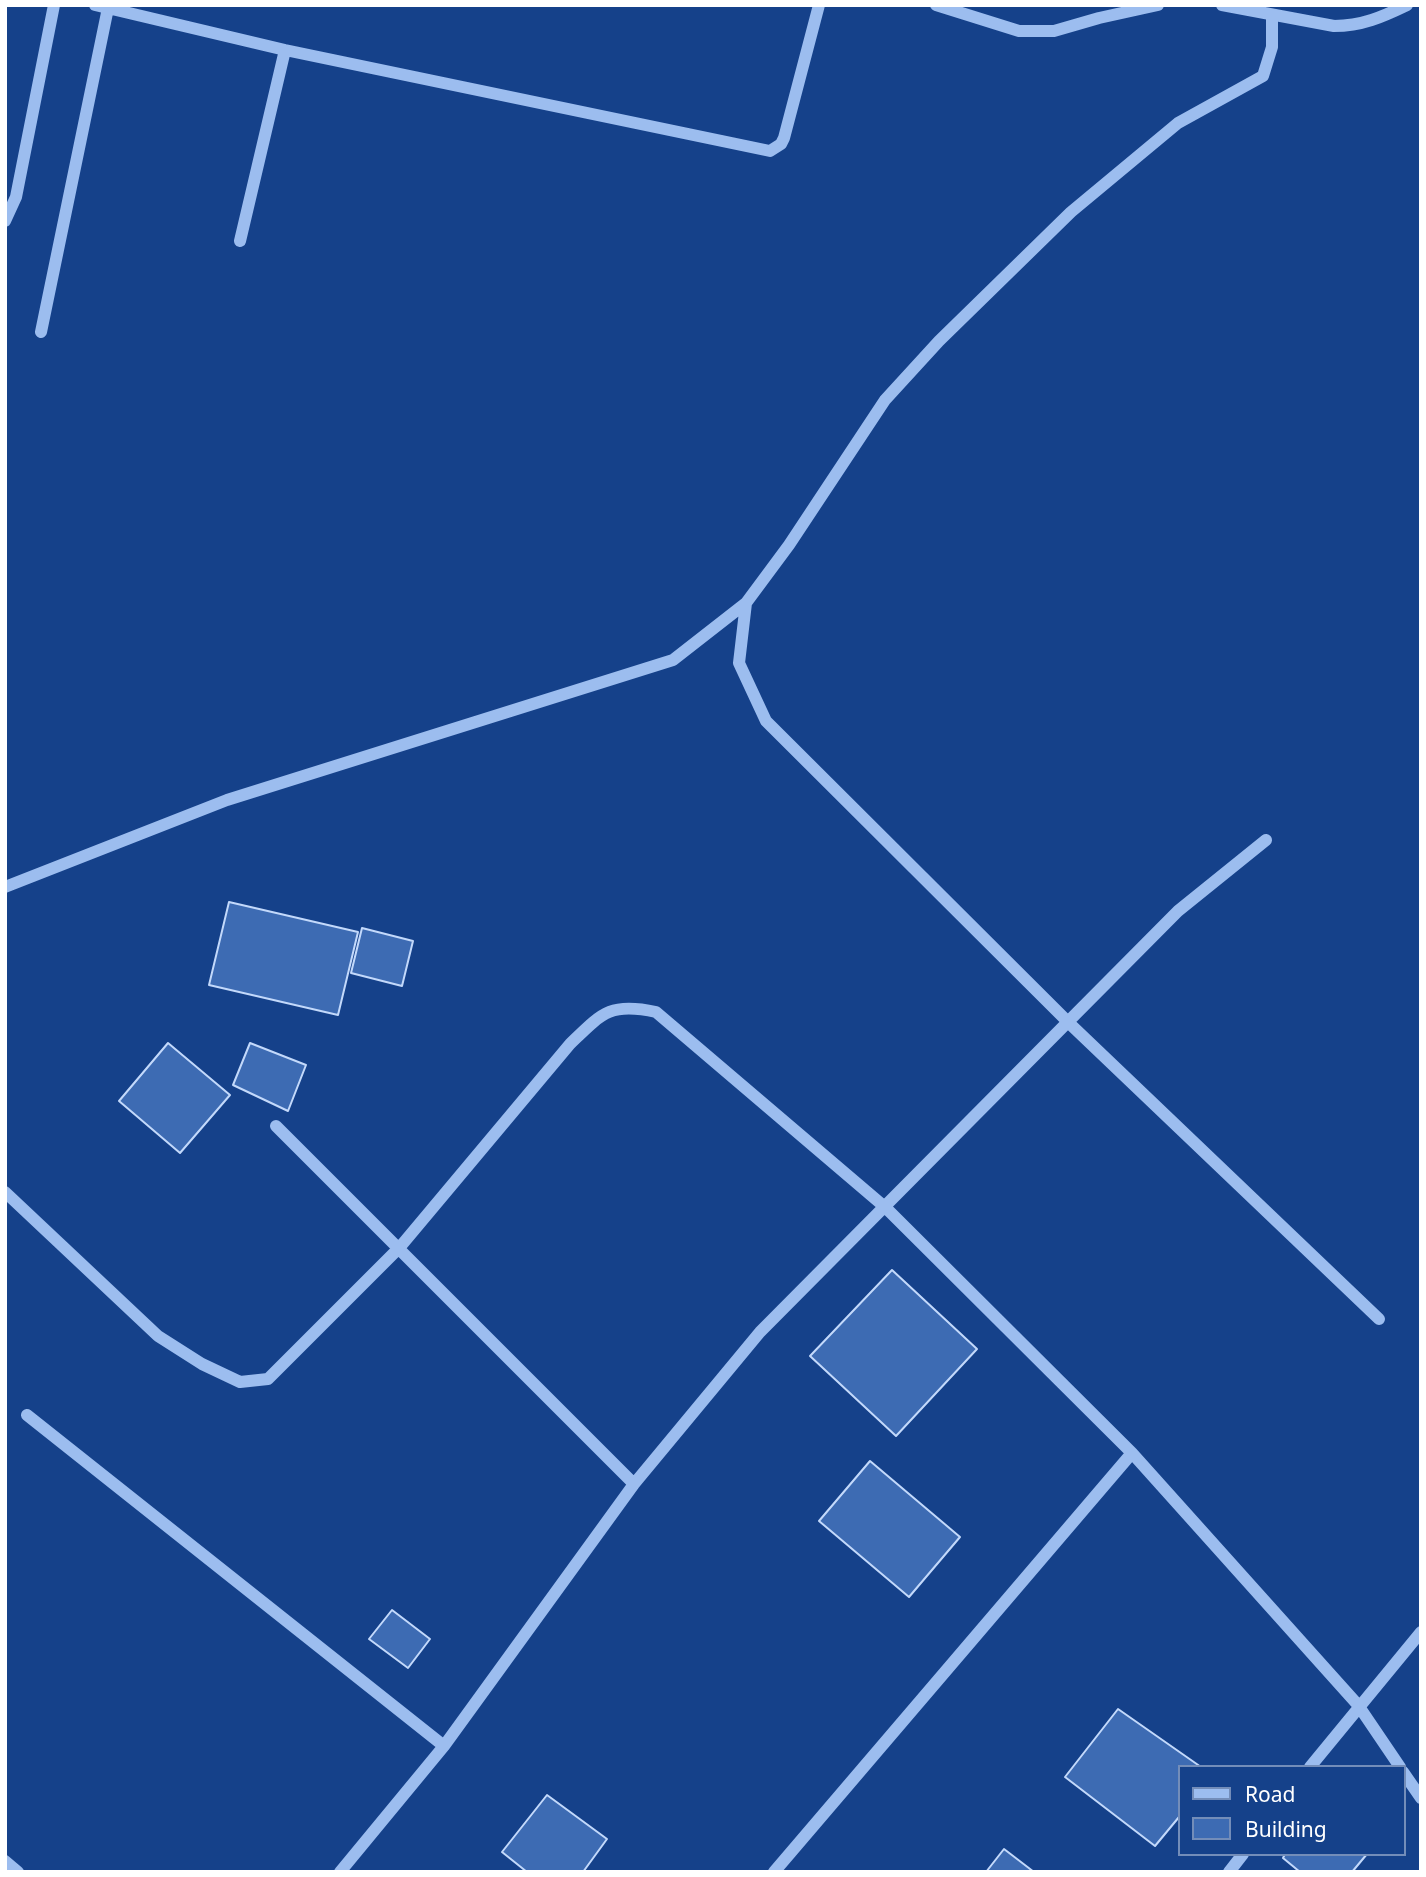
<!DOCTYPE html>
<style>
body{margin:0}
#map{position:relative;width:1426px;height:1877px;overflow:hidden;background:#15418a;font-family:"Noto Sans",sans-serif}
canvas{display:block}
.frame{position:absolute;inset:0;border:7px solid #fff;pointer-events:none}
.legend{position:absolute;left:1178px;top:1765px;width:228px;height:91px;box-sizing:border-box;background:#15418a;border:2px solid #738db9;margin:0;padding:9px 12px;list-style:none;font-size:21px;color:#fff}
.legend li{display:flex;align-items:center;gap:14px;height:35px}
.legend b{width:35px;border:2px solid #738db9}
</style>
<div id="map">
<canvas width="1426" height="1877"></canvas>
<div class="frame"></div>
<ul class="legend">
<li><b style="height:9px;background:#9cbdef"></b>Road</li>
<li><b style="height:19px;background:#3d6bb3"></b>Building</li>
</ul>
</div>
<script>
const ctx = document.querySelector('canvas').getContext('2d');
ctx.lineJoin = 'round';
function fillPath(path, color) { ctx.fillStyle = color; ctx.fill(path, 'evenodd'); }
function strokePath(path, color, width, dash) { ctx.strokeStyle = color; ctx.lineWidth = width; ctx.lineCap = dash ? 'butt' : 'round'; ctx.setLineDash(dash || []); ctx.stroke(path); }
const building = new Path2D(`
 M229,902L358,932L338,1015L209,985Z
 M362,928L413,941L402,986L351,973Z
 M168,1043L230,1095L180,1153L119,1101Z
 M250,1043L306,1065L288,1111L233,1085Z
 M892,1270L977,1349L896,1436L810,1356Z
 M870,1461L960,1537L909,1597L819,1521Z
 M392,1610L430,1639L408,1668L369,1639Z
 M1118,1709L1201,1767H1179V1817L1155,1846L1065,1777Z
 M547,1795L607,1839L583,1872H527L502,1852Z
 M1004,1849L1034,1872H986Z
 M1285,1854H1367L1352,1872H1300L1283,1858Z`);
fillPath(building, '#3d6bb3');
strokePath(building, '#c3d9fb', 2);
strokePath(new Path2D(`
 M95,5L285,50L770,151L781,144L784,138L819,5
 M936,5L1019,31H1054L1099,18L1158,5
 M1222,5L1334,26C1362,26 1382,17 1407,5
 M1272,15V47L1263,76L1178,123L1071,212L939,341L885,400L789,545L746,603L739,663L766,721L1069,1023L1379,1319
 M5,221L16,197L54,5
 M240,241L285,50
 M41,332L108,8
 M5,887L227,800L673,660L746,603
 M276,1126L634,1484
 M5,1192L158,1336L202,1364L240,1382L268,1379L400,1247L570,1044C602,1013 610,1002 656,1012L886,1208L1132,1453L1358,1705L1400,1767
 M27,1415L444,1746
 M1310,1767L1421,1632
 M1403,1772L1421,1798
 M5,1861L18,1872
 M340,1872L444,1746L634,1484L760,1332L1178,911L1266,840
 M774,1872L1132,1453
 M1229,1872L1243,1854`), '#9cbdef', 12);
</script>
